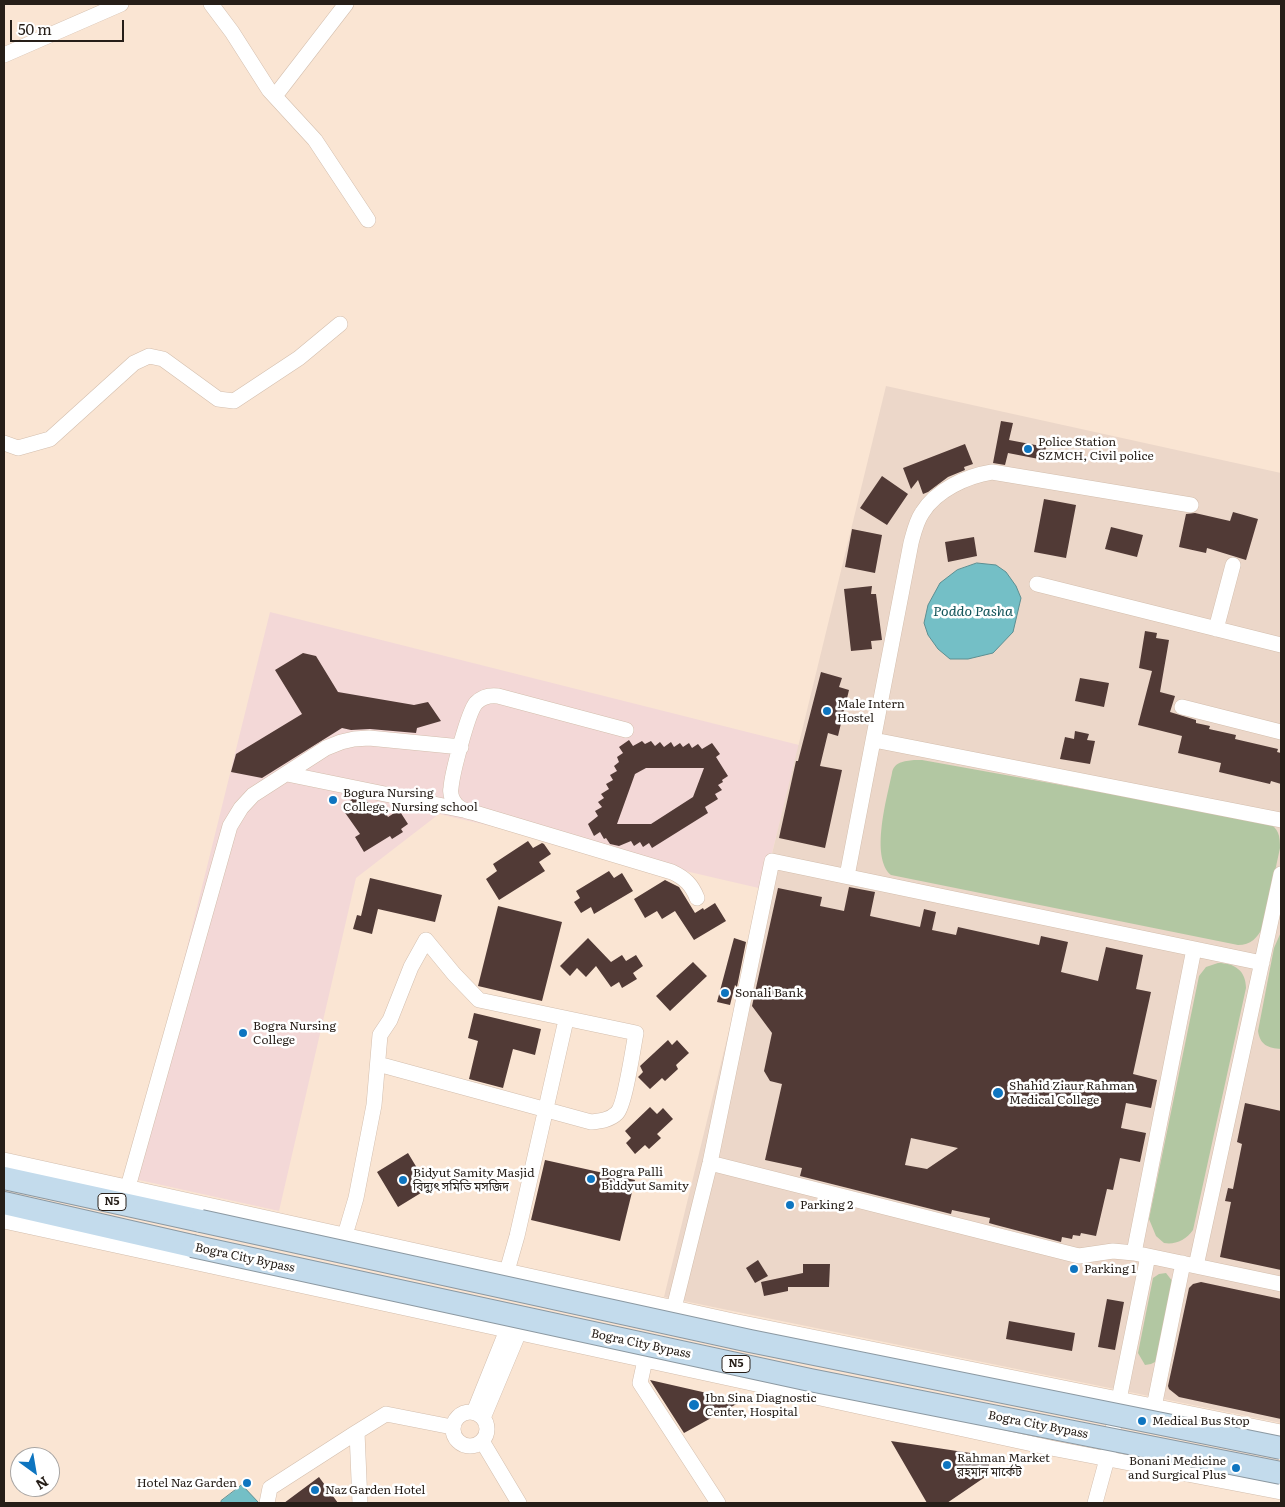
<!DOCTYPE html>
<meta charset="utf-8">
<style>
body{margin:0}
#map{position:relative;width:1285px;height:1507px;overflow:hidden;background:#fae5d3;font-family:Literata,serif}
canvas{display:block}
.frame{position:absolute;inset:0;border:5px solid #261e18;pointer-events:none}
.north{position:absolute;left:10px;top:1447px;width:50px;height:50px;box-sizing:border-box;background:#fff;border:1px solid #a8a5a3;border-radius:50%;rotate:148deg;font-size:14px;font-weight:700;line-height:20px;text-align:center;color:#261e18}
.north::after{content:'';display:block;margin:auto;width:18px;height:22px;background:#0e75c0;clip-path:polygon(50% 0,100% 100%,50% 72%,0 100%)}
.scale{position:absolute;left:10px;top:20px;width:114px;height:22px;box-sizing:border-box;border:2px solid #261e18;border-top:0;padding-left:6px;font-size:15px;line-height:18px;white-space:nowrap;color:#261e18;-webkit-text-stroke:4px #fff;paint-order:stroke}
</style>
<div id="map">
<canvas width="1285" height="1507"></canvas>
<div class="frame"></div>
<div class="north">N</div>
<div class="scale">50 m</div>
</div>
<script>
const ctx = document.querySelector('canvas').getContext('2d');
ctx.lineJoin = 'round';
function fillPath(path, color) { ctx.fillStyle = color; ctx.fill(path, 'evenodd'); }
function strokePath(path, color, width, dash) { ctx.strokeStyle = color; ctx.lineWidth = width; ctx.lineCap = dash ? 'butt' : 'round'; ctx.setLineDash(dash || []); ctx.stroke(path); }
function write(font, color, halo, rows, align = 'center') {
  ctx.font = font + ' Literata,"Noto Sans Bengali",serif'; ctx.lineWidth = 5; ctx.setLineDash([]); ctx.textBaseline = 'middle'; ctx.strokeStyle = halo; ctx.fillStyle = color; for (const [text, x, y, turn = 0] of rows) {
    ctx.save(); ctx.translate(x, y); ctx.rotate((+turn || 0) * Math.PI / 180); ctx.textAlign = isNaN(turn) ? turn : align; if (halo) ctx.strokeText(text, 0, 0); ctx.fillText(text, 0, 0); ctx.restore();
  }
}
fillPath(new Path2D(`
 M270,612L799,745L763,889L439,814L356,878L279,1211L130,1178Z`), '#f3d8d7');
fillPath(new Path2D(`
 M886,386L1281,473V1423L664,1297Z`), '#ecd7c9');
fillPath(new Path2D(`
 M914,760H922L1267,822C1279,828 1280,836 1280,848L1263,927C1257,938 1251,945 1238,945L891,875C870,857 887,798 892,773C894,762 904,761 914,760Z
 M1281,932V1049C1268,1048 1260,1045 1258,1031L1274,948Z
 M1218,963C1235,963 1246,971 1246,988L1193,1230C1186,1240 1175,1245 1164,1243L1156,1236L1149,1219L1199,976L1206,967Z
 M1166,1273L1173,1282L1157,1361L1151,1364L1145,1365L1138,1353L1153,1278L1159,1274Z`), '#b2c7a2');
const water = new Path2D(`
 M977,563L996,565L1006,572L1016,586L1021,598L1013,632L993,653L968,659H950L938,649L928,635L924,623L928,605L940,583L957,570Z
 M242,1485L259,1503H221V1501Z`);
fillPath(water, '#74bfc6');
strokePath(water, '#5d8f92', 1);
fillPath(new Path2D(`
 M1001,421L1013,423L1009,440L1046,447L1044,460L1008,453L1005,465L993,463Z
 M965,444L973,464L964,467L965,470L948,477L928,492L923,494L918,480L911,489L903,468Z
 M882,476L908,494L887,525L860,508Z
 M1044,499L1076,505L1066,558L1034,552Z
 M1233,512L1258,519L1246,560L1207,548L1206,553L1179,547L1186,514L1195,513L1230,521Z
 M1111,527L1143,535L1137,557L1105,549Z
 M852,529L882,535L875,573L845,567Z
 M974,537L977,556L948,562L945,542Z
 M872,586L871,594H876L882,640L871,641L872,649L851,651L844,589Z
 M1145,631L1157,633L1156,638L1169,640L1160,692L1175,696L1170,712L1196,720V723L1210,726L1209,729L1236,735L1235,739L1278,749L1277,752L1281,753V784L1271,781L1270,784L1219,772L1221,763L1178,753L1182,736L1138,725L1152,671L1139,668Z
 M303,653L316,656L338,692L414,705L428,702L441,721L417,728L416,733L370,729L351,730L342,728L262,778L231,772L236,754L302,714L275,670Z
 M821,672L842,678L839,687L849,690L838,736L828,733L820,766L842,770L825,848L779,838L796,761H798Z
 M1080,678L1109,683L1104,707L1075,701Z
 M1075,731L1089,734L1087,740L1095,741L1090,764L1060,759L1065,737L1074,739Z
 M629,740L633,746L642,741L645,744L651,741L655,746L660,742L664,747L671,742L674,747L680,743L683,747L689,743L692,748L698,744L702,749L712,743L720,754L716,757L728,776L722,780L723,782L718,785L722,790L715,794L718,799L705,807L708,813L652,848L649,843L643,847L640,842L634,846L631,841L619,846L610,844L606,838L604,839L600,832L594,836L588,824L598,816L595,811L602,807L598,802L604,798L601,794L609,789L606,784L613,780L610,775L617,771L614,766L619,762L617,757L623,753L619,747ZM646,768H704L693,797L651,824H617L635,774Z
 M355,797L366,800L376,814L383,809L388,817L399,810L408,824L401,829L403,832L392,839L390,836L364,852L355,837L360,834L341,807Z
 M528,841L533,848L542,843L544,844L551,854L539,862L545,871L499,900L486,879L497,871L493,864Z
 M609,871L614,878L622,873L633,891L594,914L591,907L581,913L574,902L580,898L576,891Z
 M370,878L442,895L435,922L378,909L372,934L353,929L357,915L361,916Z
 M665,880L679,887L695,913L703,908L704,910L715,903L726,921L694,940L675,911L662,919L657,911L645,918L634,899Z
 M849,887L875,892L870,916L920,927L924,909L936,912L932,930L956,935L958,927L1039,945L1041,936L1068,942L1061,972L1098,981L1106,947L1143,955L1136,989L1151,992L1133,1074L1157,1080L1151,1108L1126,1103L1121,1128L1146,1133L1140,1162L1120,1158L1113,1190L1107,1189L1096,1236L1081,1233L1080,1236L1073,1235L1072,1239L1062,1237L1061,1242L996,1225L989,1223L990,1218L952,1210L951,1214L800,1176L802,1168L765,1160L782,1084L770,1081L764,1071L772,1033L752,1006L778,888L822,897L820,906L844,911ZM911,1138L958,1148L927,1169L905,1165Z
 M498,906L562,922L542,1001L478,986Z
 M588,938L611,962L622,955L626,961L636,955L643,966L633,973L637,979L622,988L619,982L611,987L596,966L586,977L577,968L570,976L560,966Z
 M734,938L746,942L737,987L735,985L730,1005L717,1002Z
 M693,962L707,976L670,1011L656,996Z
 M474,1013L541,1029L535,1055L513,1049L503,1088L469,1079L478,1041L468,1038Z
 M668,1040L672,1045L677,1040L689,1053L676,1065L678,1069L665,1081L662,1078L650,1089L638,1077L643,1072L640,1066Z
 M1245,1103L1281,1111V1270L1220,1257L1231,1202L1225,1201L1228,1188L1233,1189L1242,1144L1237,1142Z
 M650,1107L657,1114L663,1108L673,1119L657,1134L661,1138L649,1149L645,1145L635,1154L626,1143L631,1138L625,1131Z
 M408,1153L429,1188L398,1207L377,1172Z
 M545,1160L635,1180L620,1241L531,1220Z
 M758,1260L768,1276L755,1283L746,1268Z
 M803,1264H830L829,1287H788V1291L764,1296L761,1282L803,1273Z
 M1201,1282L1281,1299V1419L1179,1397L1169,1389L1168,1386L1189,1288L1193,1284Z
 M1107,1299L1124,1302L1115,1350L1098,1347Z
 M1009,1321L1075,1333L1072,1351L1006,1339Z
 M650,1380L742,1401L684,1433Z
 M891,1441L990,1456L988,1475L947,1503H927Z
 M319,1477L338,1503H284Z`), '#513a36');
const minor = new Path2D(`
 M211,4L232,32L269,90L315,140L368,220
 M4,55L121,4
 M275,96L346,4
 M4,443L18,448L50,439L134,363L149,356L163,359L218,399L234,401L299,358L340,324
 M1037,584L1281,645
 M1216,629L1233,565
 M1182,707L1281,732
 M626,730L498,696C490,695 482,697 476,703C468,712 452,774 451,788C450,792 451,796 453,800C457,809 466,811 475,813L672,872C685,878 692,885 697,898
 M874,740L1281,820
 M287,774L463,810
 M847,876L911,543C914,532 916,522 922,513C936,490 967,476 992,472L1191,505
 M4,1160L733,1321L1281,1432
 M710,1163L1079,1256L1113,1251L1134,1253L1281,1284
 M128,1187L230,826L241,808L253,795L326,748L341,742L354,739L369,738L461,747
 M4,1221L1051,1448L1281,1492
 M345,1235L356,1198L374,1105L380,1035L390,1020L411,967L426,940L454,974L479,1000L636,1033C633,1048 625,1105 617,1113C610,1120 600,1121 591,1122L378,1064
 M1134,1253L1194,949
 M1196,1266L1281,874
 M507,1271L517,1236L566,1020
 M674,1308L710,1163L772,861L1262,963
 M645,1360L640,1383L718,1503
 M1154,1407L1183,1263
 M453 1429a17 17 0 1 1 34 0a17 17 0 1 1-34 0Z
 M474,1412L507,1330
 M483,1418L519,1332
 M482,1441L519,1503
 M267,1503L270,1488L357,1432
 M360,1503L357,1432L386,1414L452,1427
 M1095,1503L1107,1459L1148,1256`);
const highway = new Path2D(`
 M4,1178L201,1221
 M4,1203L192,1246`);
strokePath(minor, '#d3bead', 16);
strokePath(highway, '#8c99a2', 24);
strokePath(minor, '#fff', 15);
strokePath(highway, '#c3dbec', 22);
const highwayBridge = new Path2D(`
 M201,1221L750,1341L1281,1448
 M192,1246L810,1380L1281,1473`);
strokePath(highwayBridge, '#8c99a2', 24, []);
strokePath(highwayBridge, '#c3dbec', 22);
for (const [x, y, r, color] of [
 [1028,449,5,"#0e75c0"],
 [827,711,5,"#0e75c0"],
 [333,800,5,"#0e75c0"],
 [725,993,5,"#0e75c0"],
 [243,1033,5,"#0e75c0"],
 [998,1093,6,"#0e75c0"],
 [591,1179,5,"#0e75c0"],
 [403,1180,5,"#0e75c0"],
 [790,1205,5,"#0e75c0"],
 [1074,1269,5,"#0e75c0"],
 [694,1405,6,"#0e75c0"],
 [1142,1421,5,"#0e75c0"],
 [947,1465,5,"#0e75c0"],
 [1236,1468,5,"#0e75c0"],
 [247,1483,5,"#0e75c0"],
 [315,1490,5,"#0e75c0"]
]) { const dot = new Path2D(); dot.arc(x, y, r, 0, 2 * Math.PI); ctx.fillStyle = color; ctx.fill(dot); strokePath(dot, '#fff', 2); }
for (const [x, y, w] of [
 [112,1202,28],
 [736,1364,28]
]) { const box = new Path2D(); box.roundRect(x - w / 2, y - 8.5, w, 17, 4); ctx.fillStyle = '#fff'; ctx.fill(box); strokePath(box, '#261e18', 1); }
write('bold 11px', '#261e18', null, [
 ["N5",112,1202],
 ["N5",736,1364]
]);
write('12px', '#261e18', '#fff', [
 ["Police Station",1038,442],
 ["SZMCH, Civil police",1038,456],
 ["Male Intern",837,704],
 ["Hostel",837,718],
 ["Bogura Nursing",343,793],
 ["College, Nursing school",343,807],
 ["Sonali Bank",735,993],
 ["Bogra Nursing",253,1026],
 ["College",253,1040],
 ["Shahid Ziaur Rahman",1009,1086],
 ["Medical College",1009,1100],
 ["Bogra Palli",601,1172],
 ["Biddyut Samity",601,1186],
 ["Bidyut Samity Masjid",413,1173],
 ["বিদ্যুৎ সমিতি মসজিদ",413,1187],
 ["Parking 2",800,1205],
 ["Parking 1",1084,1269],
 ["Ibn Sina Diagnostic",705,1398],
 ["Center, Hospital",705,1412],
 ["Medical Bus Stop",1152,1421],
 ["Rahman Market",957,1458],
 ["রহমান মার্কেট",957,1472],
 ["Bonani Medicine",1226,1461,"right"],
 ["and Surgical Plus",1226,1475,"right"],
 ["Hotel Naz Garden",237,1483,"right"],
 ["Naz Garden Hotel",325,1490]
], 'left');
write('12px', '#261e18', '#fff', [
 ["Bogra City Bypass",245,1258,12],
 ["Bogra City Bypass",641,1344,12],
 ["Bogra City Bypass",1038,1425,11]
]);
write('italic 14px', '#125459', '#fff', [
 ["Poddo Pasha",973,612]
]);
</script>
